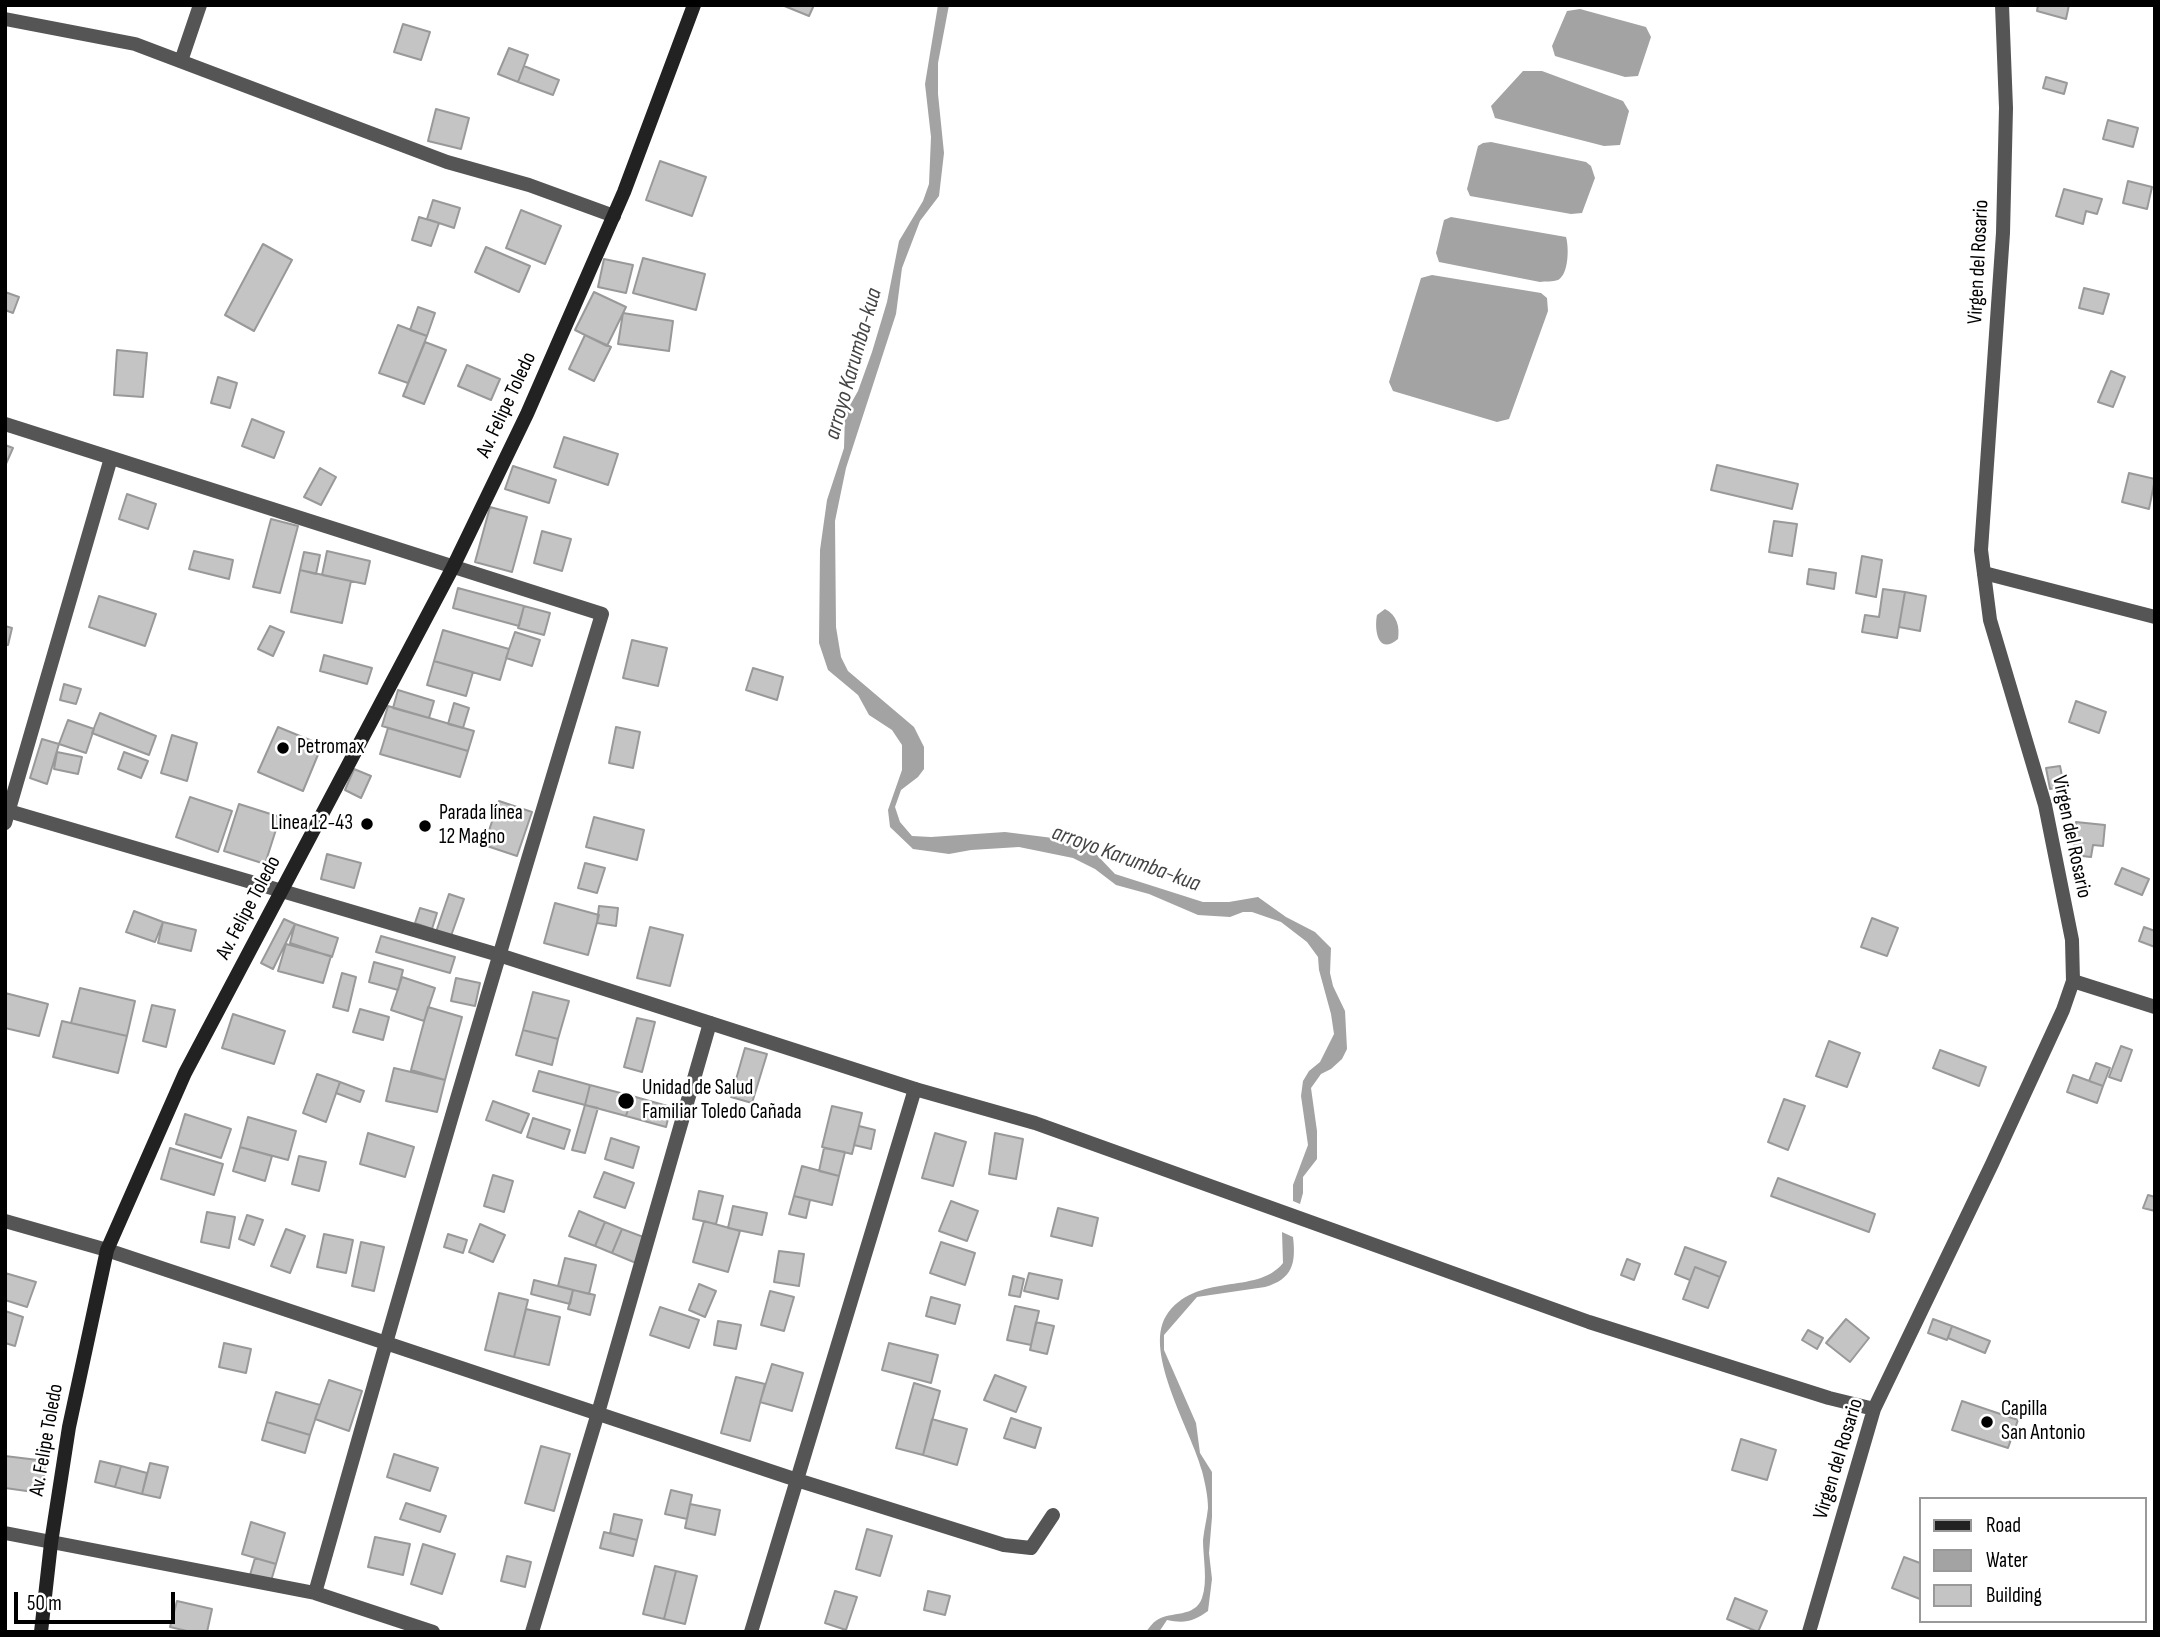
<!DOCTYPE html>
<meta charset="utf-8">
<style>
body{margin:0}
#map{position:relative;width:2160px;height:1637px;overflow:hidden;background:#fff;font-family:"Sofia Sans Condensed",sans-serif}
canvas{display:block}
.frame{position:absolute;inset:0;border:7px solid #000;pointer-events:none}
.legend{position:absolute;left:1919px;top:1497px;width:228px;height:126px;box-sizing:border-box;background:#fff;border:2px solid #999;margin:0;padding:9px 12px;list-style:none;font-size:21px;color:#000}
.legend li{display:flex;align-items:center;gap:14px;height:35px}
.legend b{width:35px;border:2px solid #999}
.scale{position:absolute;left:14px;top:1592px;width:161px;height:32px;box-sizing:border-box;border:4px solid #000;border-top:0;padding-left:9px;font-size:21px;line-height:24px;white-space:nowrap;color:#000;-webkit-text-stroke:5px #fff;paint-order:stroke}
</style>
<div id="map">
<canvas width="2160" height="1637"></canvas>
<div class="frame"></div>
<ul class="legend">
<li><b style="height:9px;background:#222"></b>Road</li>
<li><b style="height:19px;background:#a3a3a3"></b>Water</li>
<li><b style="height:19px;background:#c4c4c4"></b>Building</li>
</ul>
<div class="scale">50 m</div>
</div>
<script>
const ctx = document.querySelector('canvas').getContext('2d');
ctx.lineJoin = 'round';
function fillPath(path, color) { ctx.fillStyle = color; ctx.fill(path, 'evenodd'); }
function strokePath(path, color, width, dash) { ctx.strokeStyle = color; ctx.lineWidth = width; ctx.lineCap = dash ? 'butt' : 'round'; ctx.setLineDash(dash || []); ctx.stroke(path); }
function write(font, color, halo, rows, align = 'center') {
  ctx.font = font + ' "Sofia Sans Condensed",sans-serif'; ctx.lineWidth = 5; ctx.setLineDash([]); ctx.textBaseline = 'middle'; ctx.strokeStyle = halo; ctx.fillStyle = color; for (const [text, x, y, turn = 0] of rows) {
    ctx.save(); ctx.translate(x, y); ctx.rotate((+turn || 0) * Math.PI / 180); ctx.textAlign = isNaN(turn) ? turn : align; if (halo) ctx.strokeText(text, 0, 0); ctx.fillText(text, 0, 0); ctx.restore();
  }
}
fillPath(new Path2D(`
 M938,5H949L938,63V94L944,153L939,196L920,221L902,268L896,314L846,468L835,521L836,627L841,657L848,671L914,727L924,747V769L918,777L901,790L895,807L900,822L912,836L931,837L1005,832L1069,840L1096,854L1115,874L1203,902H1229L1258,897L1286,917L1315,932L1331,948L1330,973L1333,986L1345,1011L1347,1049L1342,1059L1331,1069L1321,1074L1311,1088L1317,1131V1159L1303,1177V1193L1300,1204L1293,1201V1185L1308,1145L1301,1096L1303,1081L1309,1071L1320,1062L1334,1034L1331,1014L1319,970L1318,957L1307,942L1281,922L1252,912H1243L1230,917L1198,915L1149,894L1116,885L1095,869L1073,858L1019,847L971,850L949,854L913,849L890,827L888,810L902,770V745L892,730L869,715L858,695L828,670L819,643L820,550L827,500L844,448L845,414L858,391L872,352L887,302L899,241L923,201L929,184L931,137L925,84Z
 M1580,9L1646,27L1651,37L1638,76L1625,77L1555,56L1552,46L1567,11Z
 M1523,71H1542L1623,101L1629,111L1620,145L1604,146L1495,118L1491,106Z
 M1491,142L1586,162L1591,166L1595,178L1582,213L1571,214L1470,196L1467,189L1478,146L1483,143Z
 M1451,217L1566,237C1569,247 1569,274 1558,280C1553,282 1545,281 1540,282L1439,262L1436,253L1444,220Z
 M1432,275L1541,293L1547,298L1548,311L1509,419L1497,422L1393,391L1389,382L1421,278Z
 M1385,609C1397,615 1400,627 1398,639C1378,656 1374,630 1377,615Z
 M1282,1232L1293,1237C1296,1263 1293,1279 1265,1287L1197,1297L1164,1335V1350L1196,1423L1200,1453L1212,1472V1517L1209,1553L1212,1579L1208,1611C1194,1621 1185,1624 1167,1620L1159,1632H1146C1149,1628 1152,1623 1157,1620C1171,1611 1195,1618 1202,1598C1208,1581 1203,1558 1203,1540C1204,1529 1207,1519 1208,1508C1208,1496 1205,1483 1202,1471C1192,1432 1143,1353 1166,1316C1195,1271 1257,1296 1283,1263Z`), '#a3a3a3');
const building = new Path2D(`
 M782,5H814L809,16Z
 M2038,5H2069L2066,19L2037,11Z
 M403,24L430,32L421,60L394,52Z
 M509,48L528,55L518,82L498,74Z
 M524,66L559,80L553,95L518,82Z
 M2046,77L2067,83L2064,94L2043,88Z
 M436,109L469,118L461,149L428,141Z
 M2108,120L2138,128L2133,147L2103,139Z
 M660,161L706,177L692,216L646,200Z
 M2128,181L2152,187L2147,209L2123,203Z
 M2064,189L2102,199L2097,214L2086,211L2083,224L2056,216Z
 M433,200L460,208L454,228L427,219Z
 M521,210L561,226L545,264L506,248Z
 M419,217L439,223L431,246L412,240Z
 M263,244L292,260L254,331L225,315Z
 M486,247L530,266L519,292L475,272Z
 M643,258L705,274L696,310L633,293Z
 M604,259L633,265L626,293L598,287Z
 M2084,288L2109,294L2103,314L2079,308Z
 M5,292L19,297L13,313L5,310Z
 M594,292L626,307L607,346L575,330Z
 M418,307L435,313L427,336L410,330Z
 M623,313L673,321L669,351L618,344Z
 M398,325L427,336L408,383L379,373Z
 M585,335L611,347L594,381L569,369Z
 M425,342L446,350L424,404L403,396Z
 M117,350L147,353L143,397L114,395Z
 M467,365L500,379L491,400L458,386Z
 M2111,371L2125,377L2113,407L2098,402Z
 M218,377L237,383L230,408L211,403Z
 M252,419L284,432L274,458L242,446Z
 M564,437L618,454L608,485L554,467Z
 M5,445L13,448L5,466Z
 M1717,465L1798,484L1792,509L1711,490Z
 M513,466L556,480L549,503L505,489Z
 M320,468L336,477L321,505L304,497Z
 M2129,473L2155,479L2149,509L2122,502Z
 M127,494L156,504L148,529L119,519Z
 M490,507L527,517L512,572L475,562Z
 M271,519L298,526L280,593L253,587Z
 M1774,521L1797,524L1792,556L1769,552Z
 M542,531L571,539L562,571L534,563Z
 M194,551L233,560L229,579L189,569Z
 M327,551L370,561L365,584L322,575Z
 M304,552L320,555L316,574L300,570Z
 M1862,556L1882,560L1876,597L1856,593Z
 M1809,569L1836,573L1834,589L1807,584Z
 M300,570L351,581L342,623L291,612Z
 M458,588L524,606L519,626L453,608Z
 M1883,589L1905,592L1897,638L1862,632L1865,615L1879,617Z
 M1905,592L1926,596L1920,631L1899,627Z
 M99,596L156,614L145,646L89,627Z
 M524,606L550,613L544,635L518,628Z
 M5,626L12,628L8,645H5Z
 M270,626L284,632L273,656L258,649Z
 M443,630L509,649L500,680L434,661Z
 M515,632L540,640L532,666L506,658Z
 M632,640L667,648L658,686L623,678Z
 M324,655L372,668L367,684L320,671Z
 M434,661L473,672L466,696L427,685Z
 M753,668L783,677L777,700L746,690Z
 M64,684L81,689L76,704L60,700Z
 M398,690L434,701L429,718L393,708Z
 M2076,701L2106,712L2099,733L2069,722Z
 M454,703L469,708L463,728L448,724Z
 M388,706L474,731L468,751L382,726Z
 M100,713L156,736L149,755L92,733Z
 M68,720L94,729L86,753L59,744Z
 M278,727L322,745L303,791L258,772Z
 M616,727L640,732L633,768L609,763Z
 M388,728L468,751L460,777L380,754Z
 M172,735L197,743L187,781L161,773Z
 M42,739L59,744L47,784L30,778Z
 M57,752L82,757L78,774L54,769Z
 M124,752L148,761L141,778L118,769Z
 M2060,766L2064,786L2050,789L2046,768Z
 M354,769L371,776L361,798L345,790Z
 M190,797L232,811L218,852L176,837Z
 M499,801L532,812L517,856L484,845Z
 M239,804L280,817L265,864L224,851Z
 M594,817L644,830L637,860L586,847Z
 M2076,822L2105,825L2103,846L2093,845L2091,857L2073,855Z
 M327,854L361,863L354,888L321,879Z
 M585,863L605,868L597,893L578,888Z
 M2122,868L2149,879L2142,895L2115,884Z
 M449,894L464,899L451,936L436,932Z
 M555,903L599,915L588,955L544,943Z
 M599,906L618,908L616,926L597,923Z
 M420,908L437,913L432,929L415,923Z
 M134,911L163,922L155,942L126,932Z
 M1872,918L1898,928L1887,956L1861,947Z
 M284,919L295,924L273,969L261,963Z
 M163,922L196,930L191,951L158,943Z
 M295,924L338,938L332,957L290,943Z
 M650,927L683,935L670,986L637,978Z
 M2144,927L2155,931V947L2139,941Z
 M381,936L455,957L450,973L376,952Z
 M286,944L331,956L323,983L278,971Z
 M374,962L403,970L398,990L369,982Z
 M342,973L356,977L348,1011L333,1007Z
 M402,977L435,988L424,1021L391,1010Z
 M456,978L480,983L475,1006L451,1001Z
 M80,988L135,1001L127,1036L71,1023Z
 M533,992L569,1001L558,1039L523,1030Z
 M5,993L48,1004L39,1036L5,1028Z
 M152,1005L175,1010L166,1047L143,1041Z
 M428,1007L462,1017L445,1080L411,1070Z
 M360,1009L389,1017L383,1040L353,1032Z
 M233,1014L285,1031L274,1064L222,1048Z
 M637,1018L655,1022L642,1072L624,1067Z
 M62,1021L127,1036L118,1073L53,1057Z
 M523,1030L558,1039L552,1065L516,1055Z
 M1829,1041L1860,1053L1847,1087L1816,1076Z
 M2121,1046L2132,1050L2121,1081L2109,1077Z
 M745,1048L767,1054L752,1103L731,1097Z
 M1940,1050L1986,1067L1979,1086L1933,1068Z
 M2096,1063L2110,1068L2103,1086L2089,1081Z
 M394,1068L445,1080L437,1112L386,1101Z
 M539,1071L590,1085L585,1105L533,1091Z
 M317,1074L340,1082L326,1122L303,1113Z
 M2073,1075L2103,1086L2097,1103L2067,1092Z
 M340,1082L364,1091L360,1102L336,1093Z
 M590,1085L632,1096L626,1116L585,1105Z
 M632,1096L671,1107L666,1127L626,1116Z
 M1784,1099L1805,1106L1788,1150L1768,1142Z
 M493,1101L529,1114L521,1133L486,1120Z
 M585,1105L598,1108L585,1153L572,1150Z
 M832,1106L862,1113L852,1154L822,1147Z
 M185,1114L231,1129L221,1158L176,1144Z
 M248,1117L296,1131L288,1160L240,1147Z
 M533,1118L570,1130L564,1149L527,1137Z
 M859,1126L875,1130L871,1149L854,1145Z
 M368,1133L414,1147L405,1177L360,1164Z
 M935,1133L966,1142L953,1186L922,1178Z
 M995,1133L1023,1139L1016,1179L989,1174Z
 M611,1138L639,1147L633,1168L605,1159Z
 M240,1147L272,1156L265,1181L233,1171Z
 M170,1148L223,1164L214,1195L161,1179Z
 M824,1148L845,1152L839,1176L819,1171Z
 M299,1156L326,1162L319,1191L292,1184Z
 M802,1166L839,1176L832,1205L794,1196Z
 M604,1172L634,1183L625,1208L594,1197Z
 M493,1175L513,1181L504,1212L484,1206Z
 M1778,1178L1875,1214L1869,1232L1771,1196Z
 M699,1191L723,1196L716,1224L693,1219Z
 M2148,1195L2155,1197V1211L2143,1208Z
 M794,1196L810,1200L806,1218L789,1214Z
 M951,1201L978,1211L967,1241L939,1231Z
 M733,1206L767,1213L762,1235L728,1228Z
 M1058,1208L1098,1218L1092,1246L1051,1236Z
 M579,1211L605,1222L595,1246L569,1236Z
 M207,1212L235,1217L229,1248L201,1242Z
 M247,1215L263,1220L254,1245L239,1239Z
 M704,1221L740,1231L728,1272L693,1262Z
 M605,1222L622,1229L612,1253L595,1246Z
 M480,1224L505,1235L493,1262L469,1252Z
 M286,1229L305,1236L290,1273L271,1266Z
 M622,1229L646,1238L636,1263L612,1253Z
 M324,1234L353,1240L346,1273L317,1267Z
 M448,1234L467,1240L463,1253L444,1247Z
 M361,1242L384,1247L374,1291L352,1286Z
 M941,1242L975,1253L965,1285L930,1273Z
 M1685,1247L1726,1262L1720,1277L1695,1267L1690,1280L1675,1274Z
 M779,1251L804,1254L799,1286L774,1282Z
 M565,1258L596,1265L589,1294L558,1286Z
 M1627,1259L1640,1264L1634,1280L1621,1275Z
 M1695,1267L1720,1277L1708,1308L1683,1299Z
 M5,1273L36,1282L27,1307L5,1300Z
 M1029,1273L1062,1280L1058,1299L1024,1291Z
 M1013,1276L1024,1279L1020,1297L1009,1295Z
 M534,1280L573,1290L570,1304L531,1294Z
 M699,1284L716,1291L705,1317L689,1310Z
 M573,1290L595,1295L590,1315L568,1309Z
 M770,1291L794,1297L784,1331L761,1325Z
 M499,1293L528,1300L514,1357L485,1350Z
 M931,1297L960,1305L955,1324L926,1316Z
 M1015,1306L1039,1311L1031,1345L1007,1340Z
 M660,1307L699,1320L689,1348L650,1335Z
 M526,1309L560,1317L549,1365L514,1357Z
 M5,1311L23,1317L15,1346L5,1343Z
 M1846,1319L1869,1338L1850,1362L1826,1343Z
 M1933,1319L1952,1326L1947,1340L1928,1333Z
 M718,1321L741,1325L736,1349L714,1345Z
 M1036,1322L1054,1326L1047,1354L1030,1350Z
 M1952,1326L1990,1341L1985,1353L1948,1338Z
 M1808,1330L1823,1338L1817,1349L1802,1340Z
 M224,1343L251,1349L246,1373L219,1367Z
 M889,1343L938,1355L931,1383L882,1370Z
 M772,1364L803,1373L792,1411L760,1402Z
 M995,1375L1026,1387L1016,1412L984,1400Z
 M736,1377L765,1384L750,1441L721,1433Z
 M329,1380L362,1391L349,1431L315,1419Z
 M914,1383L940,1391L923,1455L896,1448Z
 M276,1392L320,1405L310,1435L267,1422Z
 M1962,1401L2018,1420L2008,1448L1952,1430Z
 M1011,1418L1041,1428L1035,1448L1004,1438Z
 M932,1419L967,1429L957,1465L923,1455Z
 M267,1422L310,1435L305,1453L262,1440Z
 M1741,1439L1776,1450L1767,1480L1732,1470Z
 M541,1446L570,1454L554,1511L525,1503Z
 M394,1454L438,1468L430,1491L387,1477Z
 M5,1456L46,1461L41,1493L5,1488Z
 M100,1461L121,1466L115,1487L95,1482Z
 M150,1463L168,1467L160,1498L142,1494Z
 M121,1466L147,1473L142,1494L115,1487Z
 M671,1490L692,1495L687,1519L665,1514Z
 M406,1503L446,1516L440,1532L400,1519Z
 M690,1504L720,1510L715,1535L685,1528Z
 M614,1514L642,1520L637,1540L610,1533Z
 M251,1522L285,1533L276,1564L242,1554Z
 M867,1529L892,1536L880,1576L856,1569Z
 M604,1532L637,1540L633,1556L600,1548Z
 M375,1537L410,1544L403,1575L368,1567Z
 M423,1544L455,1554L442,1594L411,1584Z
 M507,1556L531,1562L525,1587L501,1581Z
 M1904,1557L1920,1563V1599L1892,1588Z
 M255,1558L276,1564L271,1581L250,1575Z
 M655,1566L676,1571L664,1619L643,1614Z
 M676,1571L697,1576L685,1624L664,1619Z
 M835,1591L857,1597L846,1630L825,1623Z
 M928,1591L950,1596L945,1615L924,1610Z
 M1735,1598L1767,1611L1758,1632L1727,1619Z
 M177,1601L212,1609L207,1632H191L170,1627Z`);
fillPath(building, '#c4c4c4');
strokePath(building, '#999', 2);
strokePath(new Path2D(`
 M5,19L135,44L447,162L529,185L614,216
 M181,61L200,5
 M5,424L602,614C503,939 407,1265 315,1593
 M1984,573L2155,617
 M5,810L282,891
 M5,823L111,458
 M2073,981L2155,1007
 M5,1221L107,1250L797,1480L1004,1545L1031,1548L1053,1515
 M5,1533L315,1593L433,1632
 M532,1632L598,1413L710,1023
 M751,1632L915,1089`), '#555', 14);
strokePath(new Path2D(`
 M282,891L499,955L915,1089L1035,1123L1589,1322L1829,1398L1874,1409
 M1809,1632L1874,1409L1992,1164L2063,1010L2073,981L2072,940L2045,805L1990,620L1981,550L2003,233L2006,108L2002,5`), '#555', 14);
strokePath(new Path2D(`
 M41,1632L51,1543L69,1427L107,1250L185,1073L453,567L527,414L624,192L694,5`), '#222', 14);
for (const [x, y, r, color] of [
 [283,748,7,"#000"],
 [367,824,7,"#000"],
 [425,826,7,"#000"],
 [626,1101,9,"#000"],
 [1987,1422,7,"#000"]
]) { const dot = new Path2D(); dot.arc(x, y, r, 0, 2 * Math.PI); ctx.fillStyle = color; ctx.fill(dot); strokePath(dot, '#fff', 2.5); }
write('21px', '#000', '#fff', [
 ["Virgen del Rosario",1979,262,-87],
 ["Av. Felipe Toledo",507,405,-65],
 ["Virgen del Rosario",2071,837,78],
 ["Av. Felipe Toledo",249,908,-62],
 ["Av. Felipe Toledo",47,1440,-80],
 ["Virgen del Rosario",1839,1459,-73]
]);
write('21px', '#000', '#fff', [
 ["Petromax",297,748],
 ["Parada línea",439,814],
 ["12 Magno",439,838],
 ["Linea 12-43",353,824,"right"],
 ["Unidad de Salud",642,1089],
 ["Familiar Toledo Cañada",642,1113],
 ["Capilla",2001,1410],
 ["San Antonio",2001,1434]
], 'left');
write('italic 23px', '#444', '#fff', [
 ["arroyo Karumba-kua",854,364,-74],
 ["arroyo Karumba-kua",1126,859,20]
]);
</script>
